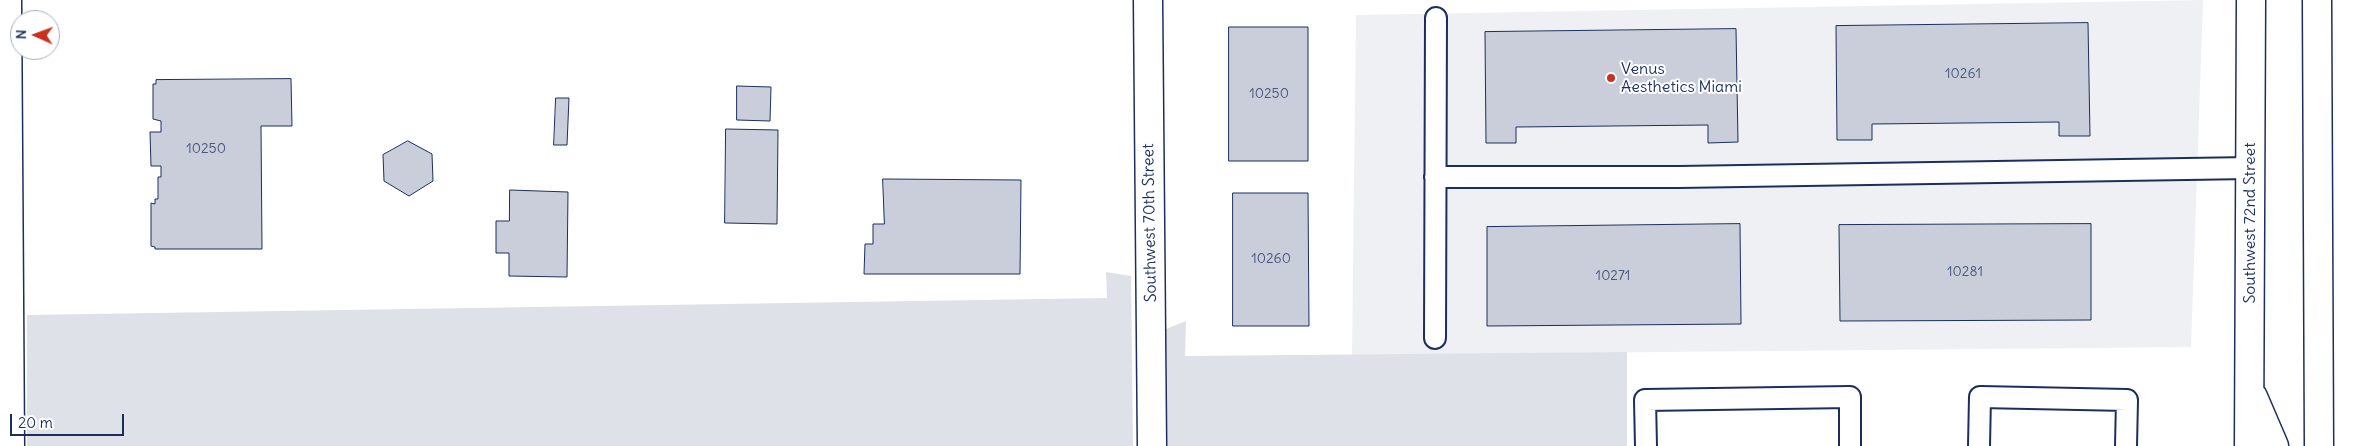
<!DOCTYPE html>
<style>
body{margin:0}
#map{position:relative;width:2365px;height:446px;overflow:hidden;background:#fff;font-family:Delius,sans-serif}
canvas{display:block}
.north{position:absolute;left:10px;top:10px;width:50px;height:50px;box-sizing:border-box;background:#fff;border:1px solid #a4acbf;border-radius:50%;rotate:272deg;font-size:14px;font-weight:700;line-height:20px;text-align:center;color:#1b2f5e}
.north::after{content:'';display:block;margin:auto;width:18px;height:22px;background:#c8321e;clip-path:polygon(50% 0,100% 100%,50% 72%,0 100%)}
.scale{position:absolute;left:10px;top:414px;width:114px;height:22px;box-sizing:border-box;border:2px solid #1b2f5e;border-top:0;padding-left:6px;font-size:15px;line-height:18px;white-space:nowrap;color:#1b2f5e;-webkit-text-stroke:4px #fff;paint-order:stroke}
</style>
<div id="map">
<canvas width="2365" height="446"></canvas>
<div class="north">N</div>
<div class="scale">20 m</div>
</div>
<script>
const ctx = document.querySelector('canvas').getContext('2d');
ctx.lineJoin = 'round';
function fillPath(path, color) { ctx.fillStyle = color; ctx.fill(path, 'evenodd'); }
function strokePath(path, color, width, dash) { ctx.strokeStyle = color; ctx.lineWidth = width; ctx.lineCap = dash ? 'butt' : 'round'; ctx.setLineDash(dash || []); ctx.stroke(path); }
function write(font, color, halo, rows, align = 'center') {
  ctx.font = font + ' Delius,sans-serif'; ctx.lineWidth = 4; ctx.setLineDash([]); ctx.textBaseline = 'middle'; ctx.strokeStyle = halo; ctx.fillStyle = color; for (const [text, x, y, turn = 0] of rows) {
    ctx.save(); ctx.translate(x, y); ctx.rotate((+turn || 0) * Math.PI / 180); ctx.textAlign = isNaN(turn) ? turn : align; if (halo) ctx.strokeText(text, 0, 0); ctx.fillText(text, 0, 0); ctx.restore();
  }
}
fillPath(new Path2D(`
 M2203,0L2191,347L1352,355L1356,15Z`), '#eff0f4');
fillPath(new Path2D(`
 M1106,272L1131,276L1133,446H27V315L1107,298Z
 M1186,321L1185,356L1627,352V446H1167L1166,329Z`), '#dee1e7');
const building = new Path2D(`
 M2088,23L2090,136H2059V122L1872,124V140H1837L1836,26Z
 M1229,27H1308V161H1229Z
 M1736,29L1738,142L1708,143V125L1516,127V143H1486L1485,32Z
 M291,79L292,126H261L262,249H155V247L151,246V203L155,204V199H158V177H161V166H151L150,132H161V121L153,119V84H156V80Z
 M737,86L771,87L770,121L737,120Z
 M556,98H569L567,145H554Z
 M726,129L778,130L777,224L725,223Z
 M408,141L432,154L433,181L409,196L384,181L383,155Z
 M883,179L1021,180L1020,274H864L865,244H873V224H884Z
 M510,190L568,192L567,277L509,276V253H496V221H509Z
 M1233,193H1308L1309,326H1233Z
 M1740,224L1741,324L1487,326V227Z
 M2091,224V320L1840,321L1839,225Z`);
fillPath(building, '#caceda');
strokePath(building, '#1b2f5e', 1);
const lane = new Path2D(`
 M1435,177H1679L2250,168
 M1435,338L1436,18
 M1646,446L1645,400L1850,397V446
 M1979,446L1980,397L2127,400L2126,446`);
const street = new Path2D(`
 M7,0L10,446
 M1148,0L1152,446`);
const secondary = new Path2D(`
 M2317,0L2319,446
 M2253,397L2274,446
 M2249,446L2251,0`);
strokePath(lane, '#1b2f5e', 24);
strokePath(street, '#1b2f5e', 31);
strokePath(secondary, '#1b2f5e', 31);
strokePath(lane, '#fff', 20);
strokePath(street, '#fff', 28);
strokePath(secondary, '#fff', 28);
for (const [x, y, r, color] of [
 [1611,78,5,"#c8321e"]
]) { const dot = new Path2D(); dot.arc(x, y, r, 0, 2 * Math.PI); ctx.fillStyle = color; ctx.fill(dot); strokePath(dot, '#fff', 2); }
write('14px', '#47577d', null, [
 ["10261",1963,74],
 ["10250",1269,94],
 ["10250",206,149],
 ["10260",1271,259],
 ["10281",1965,272],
 ["10271",1613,276]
]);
write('16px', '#1b2f5e', '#fff', [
 ["Venus",1621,69],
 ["Aesthetics Miami",1621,87]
], 'left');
write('16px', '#1b2f5e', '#fff', [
 ["Southwest 70th Street",1150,223,-91],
 ["Southwest 72nd Street",2250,223,-90]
]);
</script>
